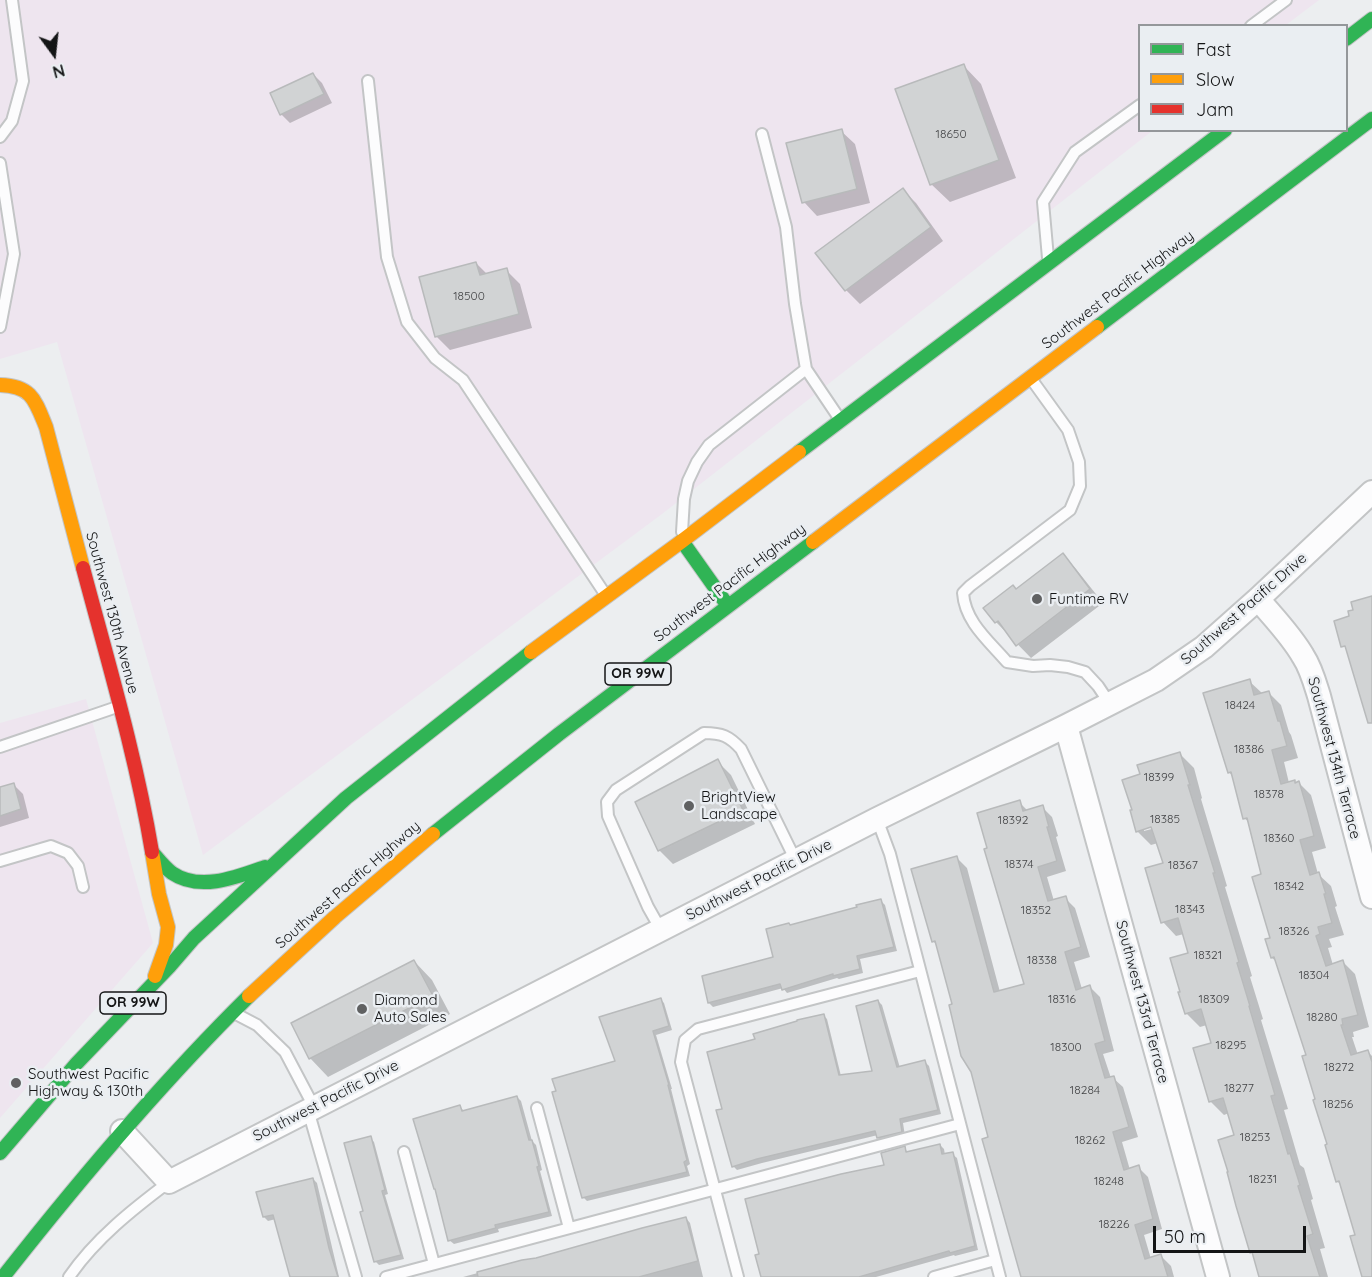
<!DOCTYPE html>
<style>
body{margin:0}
#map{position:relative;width:1372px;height:1277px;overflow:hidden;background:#eceef0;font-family:Quicksand,sans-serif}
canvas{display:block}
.legend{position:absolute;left:1138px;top:24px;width:210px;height:108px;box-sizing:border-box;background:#eaeef2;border:2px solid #94979a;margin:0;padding:8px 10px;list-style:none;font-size:18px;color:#141516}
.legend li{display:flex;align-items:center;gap:12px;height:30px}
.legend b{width:30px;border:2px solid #94979a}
.north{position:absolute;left:24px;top:24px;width:60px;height:60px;-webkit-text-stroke:4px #eaeef2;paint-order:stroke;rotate:165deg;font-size:16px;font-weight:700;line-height:24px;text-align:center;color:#141516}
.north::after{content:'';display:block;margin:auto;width:21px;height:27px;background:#141516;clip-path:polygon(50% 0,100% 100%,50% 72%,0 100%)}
.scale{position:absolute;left:1153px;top:1226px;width:153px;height:27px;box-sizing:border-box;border:3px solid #141516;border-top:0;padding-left:8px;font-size:18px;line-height:21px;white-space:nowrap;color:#141516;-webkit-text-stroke:4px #eaeef2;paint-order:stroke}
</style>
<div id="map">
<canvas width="1372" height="1277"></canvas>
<ul class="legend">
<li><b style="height:8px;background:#30b455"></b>Fast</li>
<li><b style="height:8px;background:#ff9f0a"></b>Slow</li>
<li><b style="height:8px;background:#e5322d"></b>Jam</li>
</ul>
<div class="north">N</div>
<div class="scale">50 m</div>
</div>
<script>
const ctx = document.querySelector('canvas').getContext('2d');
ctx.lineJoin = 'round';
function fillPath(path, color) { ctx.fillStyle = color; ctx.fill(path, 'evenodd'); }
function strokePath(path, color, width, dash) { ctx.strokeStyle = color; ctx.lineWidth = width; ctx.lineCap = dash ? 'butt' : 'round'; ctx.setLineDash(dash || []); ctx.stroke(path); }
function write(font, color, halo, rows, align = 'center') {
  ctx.font = font + ' Quicksand,sans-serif'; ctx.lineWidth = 5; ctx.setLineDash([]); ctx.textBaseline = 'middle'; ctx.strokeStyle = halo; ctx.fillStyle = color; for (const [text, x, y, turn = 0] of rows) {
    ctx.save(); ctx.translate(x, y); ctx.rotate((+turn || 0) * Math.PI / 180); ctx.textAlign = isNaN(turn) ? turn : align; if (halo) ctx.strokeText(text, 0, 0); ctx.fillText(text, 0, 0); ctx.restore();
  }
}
fillPath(new Path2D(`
 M0,0H1319L1286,25L1140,26V130L1152,131L662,514L203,855L57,342L0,359Z
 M86,699L153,943L0,1118V723Z`), '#eee5ef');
fillPath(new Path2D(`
 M963,65L981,84L1016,178L950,202L931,184Z
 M313,74L322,83L332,103L290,123L281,114Z
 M841,131L855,144L870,203L817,216L804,202Z
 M903,190L916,203L943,241L860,304L846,290L818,253Z
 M476,263L488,275L506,270L520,284L532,328L450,350L436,336Z
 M1063,555L1076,569L1103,603L1031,658L996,622L1016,590Z
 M1249,681L1262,693H1269L1281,705L1289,732L1291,735L1298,758L1284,762L1289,783L1294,782L1296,784L1299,783L1311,795L1326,848L1312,852L1318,874L1331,886L1337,906L1335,907L1344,935L1329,939L1332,947L1328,948L1333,965L1343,962L1355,974L1369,1027L1353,1032L1354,1037H1352L1358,1055L1368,1052L1372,1056V1277H1363L1357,1236L1343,1187L1337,1181L1308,1056L1278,963L1272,958L1267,940L1272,939L1263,875L1250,823L1244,818L1233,777L1229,772Z
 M1180,754L1194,768L1202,798L1201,799L1227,886L1225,887L1252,976L1250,977L1263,1019L1261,1020L1288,1109L1284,1110L1300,1165L1304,1168L1313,1199L1311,1200L1325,1248L1320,1249L1328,1277H1261L1255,1255L1252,1252L1236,1136L1229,1113L1224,1115L1210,1101L1212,1044L1207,1025L1200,1027L1186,1013L1190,954L1184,934L1176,936L1163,922L1165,864L1158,843L1151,845L1137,831L1133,811L1142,775ZM1158,824L1159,827L1144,831V828Z
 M717,761L731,775L755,824L673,864L659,850L637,803Z
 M14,785L23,794L29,818L0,827V789Z
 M1019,802L1028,811L1042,807L1052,817L1058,836L1056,837L1066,871L1047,877L1054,901L1065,898L1075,908L1090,957L1074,962L1082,989L1090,987L1100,997L1114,1051L1103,1054L1111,1078H1113L1123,1087L1138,1137L1122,1142L1130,1170L1138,1167L1148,1177L1162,1229L1144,1235L1151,1259L1161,1256L1171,1266L1174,1277H1022L990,1138L938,946L933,941L957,858L967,868L1000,992L1026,985Z
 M881,901L885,905L897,951L860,959L863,973L839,979L837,978L787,993L783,988L713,1007L709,1003L703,977L775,958L791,927Z
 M414,961L432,980L450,1014L328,1077L310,1058Z
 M660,999L664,1003L672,1030L656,1035L672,1089H671L690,1164L687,1166L690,1176L587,1201L583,1197L617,1062Z
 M878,1001L882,1005L900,1068L925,1062L929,1066L941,1114L903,1123L905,1136L882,1142L878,1138V1135L762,1163L737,1170L733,1166L724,1110L757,1041L823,1015L827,1019L841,1076L874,1072Z
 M517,1097L521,1101L532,1141L536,1145L542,1170L540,1171L552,1216L498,1229L499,1232L454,1244L449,1240L460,1107L464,1111Z
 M370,1138L374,1142L388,1194L385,1195L404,1259L379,1265L375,1261L365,1212Z
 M940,1145L944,1149L945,1155L952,1154L957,1158L978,1250L955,1256L954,1255L876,1277H762L904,1148L909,1153Z
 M313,1179L317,1183L339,1277H292L276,1219L268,1221L264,1217Z
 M686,1218L690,1223L703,1277H463L522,1261L536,1260Z`), '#0003');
const building = new Path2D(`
 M964,64L999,160L930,185L895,89Z
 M313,73L324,94L280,115L270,93Z
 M842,129L857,189L802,203L786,143Z
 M903,188L931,227L845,291L815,253Z
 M476,262L480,275L507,268L519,314L435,337L419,277Z
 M1063,553L1090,589L1016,646L998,621L995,623L983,608L1013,585L1016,589Z
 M1372,596V723H1368L1345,646L1341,647L1334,621L1349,616L1348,611L1353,610L1351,602Z
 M1250,679L1254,695L1269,691L1278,721H1280L1287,746L1272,750L1281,784L1295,780V783L1299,781L1308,812L1314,836L1300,840L1310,875L1319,872L1326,894H1324L1332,923L1318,927L1320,934L1316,936L1326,966L1343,960L1358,1015L1342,1019L1343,1025H1341L1351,1055L1368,1050L1372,1062V1277H1362L1350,1236L1355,1235L1339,1181L1336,1182L1325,1145L1327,1144L1313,1100L1315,1099L1302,1056L1306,1055L1274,957L1271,958L1265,939L1270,938L1252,877L1261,874L1247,818L1243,819L1231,772L1228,773L1203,693Z
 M1180,752L1190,785H1188L1215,873H1213L1239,962L1237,963L1250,1006H1249L1275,1095L1271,1096L1288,1154L1290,1153L1300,1185L1298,1186L1313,1234L1307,1236L1320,1277H1259L1252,1252L1250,1253L1236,1206L1227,1172H1228L1218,1140L1234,1135L1223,1098L1209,1102L1193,1048L1211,1043L1201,1009L1185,1014L1178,992H1180L1170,958L1188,953L1178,918L1161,923L1145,868L1163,863L1151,827L1136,832L1130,810H1132L1122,780L1140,774L1137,765Z
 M718,759L743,810L658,851L635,802Z
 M14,783L21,809L0,816V787Z
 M1020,800L1023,811L1043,805L1049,827H1047L1057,861L1038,867L1048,901L1066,896L1081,947L1065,952L1076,990L1090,985L1105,1041L1095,1044L1105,1078L1114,1076L1129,1127L1113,1132L1124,1170L1139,1165L1153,1219L1135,1225L1145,1259L1161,1254L1168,1277H1021L982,1139L988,1137L971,1072L961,1056L949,1005L952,1004L935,941L932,942L911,869L957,856L994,992L1024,984L984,849L987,848L977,813Z
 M881,899L894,947L857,956L860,969L833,976V974L782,990L780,984L708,1003L702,976L773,957L766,929L789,923L790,925L857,907L856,905Z
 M414,960L433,996L309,1059L291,1023Z
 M661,998L669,1026L653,1031L669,1085H668L687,1160L684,1162L687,1172L582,1198L552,1092L556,1091L552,1079L615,1061L599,1017Z
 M878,1000L897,1067L925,1060L938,1110L900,1119L902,1132L877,1138L875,1131L757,1159L732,1167L716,1110L722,1109L707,1052L755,1039L753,1034L797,1021V1020L824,1014L839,1075L872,1071L856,1006Z
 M517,1096L529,1140H532L539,1166L537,1167L549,1212L495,1225L496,1228L448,1241L435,1189H434L413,1119L460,1105L462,1111Z
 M371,1136L385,1190L382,1191L401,1255L374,1262L360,1212L363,1211L344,1143Z
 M940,1144L942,1154L953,1152L975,1246L950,1253L949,1251L859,1277H761L755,1255L759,1254L745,1199L841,1174L884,1165L881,1153L905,1146L906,1152Z
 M313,1178L329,1248L338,1277H290L273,1215L263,1217L256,1192Z
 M686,1217L698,1261L639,1277H478L477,1272L522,1260L536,1258L642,1228Z`);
fillPath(building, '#d1d3d4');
strokePath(building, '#b8babb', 1.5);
const lane = new Path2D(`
 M1251,26L1286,0
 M368,81L387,257L407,322L435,358L463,380L605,594
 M762,134L786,227L795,304L806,369L839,418
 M0,137L12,121L23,81L12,0
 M0,163L14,254L0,327
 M1048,258L1043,202L1075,152L1140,105
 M1032,380L1068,430L1079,462L1080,486L1070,510L970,586L963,593C965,622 989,641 1007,662L1033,666L1050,665L1068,667L1085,672L1098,686L1110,704
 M682,532L684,499L688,481L697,462L709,445L806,369
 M0,747L117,707
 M877,819L890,854L1000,1277
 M0,861L51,846L68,853L78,866L83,887
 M661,930L648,907L608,816L607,802L616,790L704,733C722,733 729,736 741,749L796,861
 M236,1014L257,1025L285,1052L314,1107
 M537,1108L569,1228
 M308,1110L356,1277
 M404,1152L434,1264
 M69,1277C95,1239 133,1209 169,1182
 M386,1277L960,1124
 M738,1277L681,1062L685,1040L698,1029L920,971
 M934,1277L995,1260`);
const street = new Path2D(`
 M1258,599C1273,617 1291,635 1303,656C1311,668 1315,683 1319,696L1372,897
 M1066,726L1218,1277
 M122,1131L169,1182L877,819L1066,726L1156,680L1204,647L1258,599L1372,492`);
const fast = new Path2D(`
 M1346,39L1372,19
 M1097,327L1372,119
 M799,452L1225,130
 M682,541L728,606
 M433,834L559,734L813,542
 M152,852C158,859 164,867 172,873C200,892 237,877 265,867
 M0,1153L77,1063L169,967L194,938L346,798L531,652
 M3,1277C80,1179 160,1084 249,996`);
const slow = new Path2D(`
 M0,385C32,386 35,400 46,427L83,568
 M813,542L1097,327
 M531,652L682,541L799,452
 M152,852L159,894L168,927L166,945L155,976
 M249,996L335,917L433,834`);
const jam = new Path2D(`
 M83,568C108,662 136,756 152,852`);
strokePath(lane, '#c3c5c6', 14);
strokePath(street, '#c3c5c6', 26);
strokePath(fast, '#c3c5c6', 16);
strokePath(slow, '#c3c5c6', 16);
strokePath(jam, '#c3c5c6', 16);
strokePath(lane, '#fcfcfd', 10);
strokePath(street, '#fcfcfd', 22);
strokePath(fast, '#30b455', 14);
strokePath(slow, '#ff9f0a', 14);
strokePath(jam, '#e5322d', 14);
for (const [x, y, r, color] of [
 [1037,599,6,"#606162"],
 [689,806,6,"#606162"],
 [362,1009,6,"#606162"],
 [16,1083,6,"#606162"]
]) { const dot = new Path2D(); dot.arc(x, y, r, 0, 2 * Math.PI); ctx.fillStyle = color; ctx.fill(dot); strokePath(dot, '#eaeef2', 2); }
write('12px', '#434446', null, [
 ["18650",951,134],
 ["18500",469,296],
 ["18424",1240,705],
 ["18386",1249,749],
 ["18399",1159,777],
 ["18378",1269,794],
 ["18385",1165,819],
 ["18392",1013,820],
 ["18360",1279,838],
 ["18374",1019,864],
 ["18367",1183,865],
 ["18342",1289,886],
 ["18343",1190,909],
 ["18352",1036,910],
 ["18326",1294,931],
 ["18321",1208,955],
 ["18338",1042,960],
 ["18304",1314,975],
 ["18316",1062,999],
 ["18309",1214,999],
 ["18280",1322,1017],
 ["18295",1231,1045],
 ["18300",1066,1047],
 ["18272",1339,1067],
 ["18277",1239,1088],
 ["18284",1085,1090],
 ["18256",1338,1104],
 ["18253",1255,1137],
 ["18262",1090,1140],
 ["18231",1263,1179],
 ["18248",1109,1181],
 ["18226",1114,1224]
]);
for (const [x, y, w] of [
 [638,674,66],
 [133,1003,66]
]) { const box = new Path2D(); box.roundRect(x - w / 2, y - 11, w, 22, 4.5); ctx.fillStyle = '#eaeef2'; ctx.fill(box); strokePath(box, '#141516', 1.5); }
write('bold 14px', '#141516', null, [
 ["OR 99W",638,674],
 ["OR 99W",133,1003]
]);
write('15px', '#141516', '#eaeef2', [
 ["Southwest Pacific Highway",1118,290,-37],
 ["Southwest Pacific Highway",730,583,-37],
 ["Southwest Pacific Drive",1244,609,-41],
 ["Southwest 130th Avenue",112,613,75],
 ["Southwest 134th Terrace",1334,758,75],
 ["Southwest Pacific Drive",759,880,-27],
 ["Southwest Pacific Highway",348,885,-41],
 ["Southwest 133rd Terrace",1142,1002,75],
 ["Southwest Pacific Drive",326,1101,-27]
]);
write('15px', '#141516', '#eaeef2', [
 ["Funtime RV",1049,599],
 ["BrightView",701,797],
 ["Landscape",701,814],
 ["Diamond",374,1000],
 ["Auto Sales",374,1017],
 ["Southwest Pacific",28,1074],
 ["Highway & 130th",28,1091]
], 'left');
</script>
